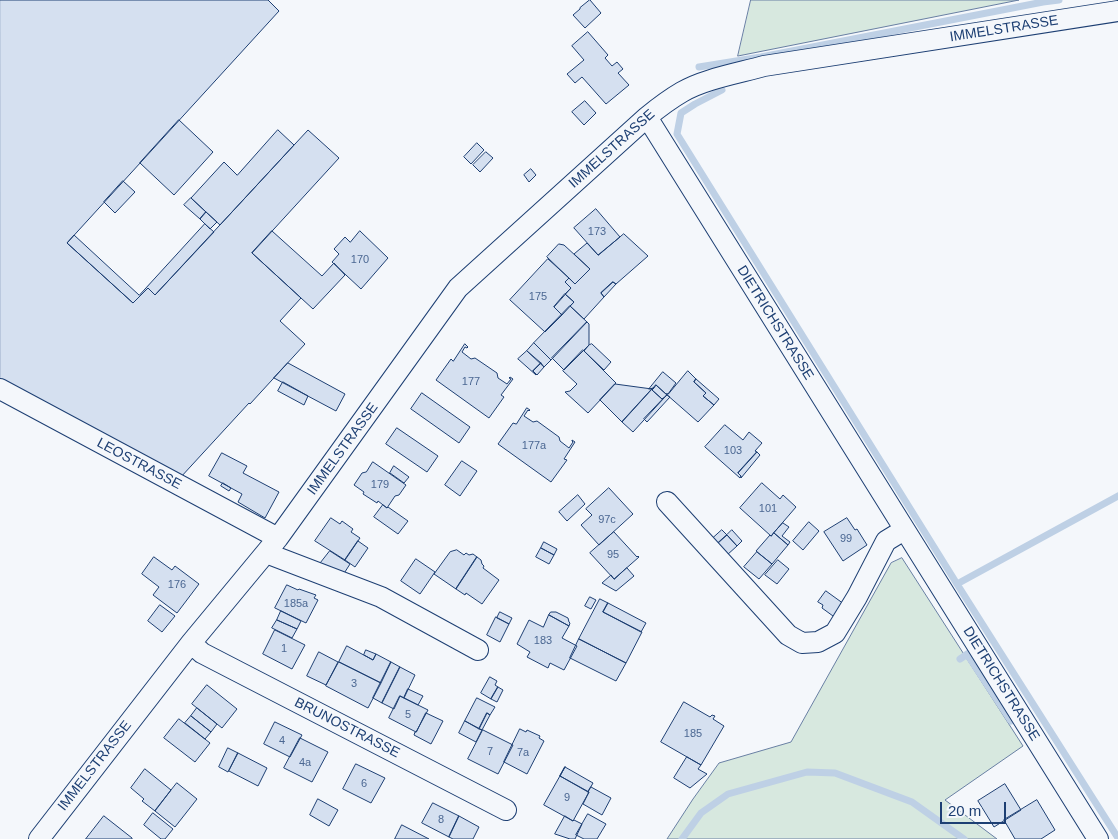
<!DOCTYPE html>
<style>
body{margin:0}
#map{position:relative;width:1118px;height:839px;overflow:hidden;background:#f4f7fb;font-family:Arial,sans-serif}
canvas{display:block}
.scale{position:absolute;left:940px;top:802px;width:66px;height:22px;box-sizing:border-box;border:2px solid #1d3f73;border-top:0;padding-left:6px;font-size:15px;line-height:18px;white-space:nowrap;color:#1d3f73;-webkit-text-stroke:4px #f4f7fb;paint-order:stroke}
</style>
<div id="map">
<canvas width="1118" height="839"></canvas>
<div class="scale">20 m</div>
</div>
<script>
const ctx = document.querySelector('canvas').getContext('2d');
ctx.lineJoin = 'round';
function fillPath(path, color) { ctx.fillStyle = color; ctx.fill(path, 'evenodd'); }
function strokePath(path, color, width, dash) { ctx.strokeStyle = color; ctx.lineWidth = width; ctx.lineCap = dash ? 'butt' : 'round'; ctx.setLineDash(dash || []); ctx.stroke(path); }
function write(font, color, halo, rows, align = 'center') {
  ctx.font = font + ' Arial,sans-serif'; ctx.lineWidth = 4; ctx.setLineDash([]); ctx.textBaseline = 'middle'; ctx.strokeStyle = halo; ctx.fillStyle = color; for (const [text, x, y, turn = 0] of rows) {
    ctx.save(); ctx.translate(x, y); ctx.rotate((+turn || 0) * Math.PI / 180); ctx.textAlign = isNaN(turn) ? turn : align; if (halo) ctx.strokeText(text, 0, 0); ctx.fillText(text, 0, 0); ctx.restore();
  }
}
const green = new Path2D(`
 M751,0H1019L738,56Z
 M902,558L1023,746L945,800L997,839H667L693,799L719,763L791,742L891,563Z`);
fillPath(green, '#d7e8df');
strokePath(green, '#687fa3', 1);
strokePath(new Path2D(`
 M699,67L761,57L1043,2L1059,0
 M722,90L695,104L681,113L677,134L957,584L1118,838
 M957,584L1118,496
 M967,654L1011,721
 M960,659L969,653
 M682,839L701,813L728,794L807,772L835,773L912,802L964,839`), '#bed0e5', 7);
const building = new Path2D(`
 M0,0H268L279,11L67,243L133,303L148,288L155,295L308,130L339,158L252,253L301,298L280,321L305,344L250,404L249,403L180,478L0,383Z
 M590,0L601,13L585,28L573,15L580,9V8Z
 M588,32L608,55L605,58L612,66L617,62L623,69L618,73L629,85L606,104L582,77L575,83L567,74L584,60L572,46Z
 M585,101L596,113L584,125L572,112Z
 M179,120L213,152L174,195L140,163Z
 M278,130L294,145L220,225L191,198L224,162L237,175Z
 M477,143L484,150L471,164L464,157Z
 M486,152L493,158L480,172L473,165Z
 M531,169L536,175L529,182L524,175Z
 M123,181L135,192L115,213L104,202Z
 M191,198L206,212L200,219L184,205Z
 M596,209L620,237L598,255L574,228Z
 M206,212L217,222L210,229L200,219Z
 M205,224L214,232L155,295L148,288L133,303L67,243L74,235L139,295Z
 M272,231L322,276L334,263L345,275L313,309L252,253Z
 M360,231L388,258L361,289L332,262L339,254L334,249L345,237L350,242Z
 M624,234L648,256L616,284L613,282L601,293L604,297L584,319L570,306L574,302L565,294L571,288L565,282L569,278L575,284L590,269L574,254L587,243L598,255Z
 M559,244L564,245L590,269L575,284L547,257Z
 M548,259L569,278L565,282L571,288L554,307L562,315L545,332L510,300Z
 M613,282L616,284L604,297L601,293Z
 M565,294L574,302L562,315L554,307Z
 M570,306L587,322L551,360L534,343Z
 M587,322L589,324V345L564,370L552,358Z
 M534,343L551,360L544,367L527,351Z
 M465,344L468,347L467,348L465,347L462,352L471,359L475,358L497,373L498,378L507,384L511,379L509,378L510,377L513,379L501,395L504,397L489,418L436,380L451,359L453,361Z
 M592,344L611,362L604,370L584,351L589,345Z
 M583,350L616,383L588,413L565,392L570,391L577,384L563,371Z
 M527,351L541,363L533,371L536,375L518,359Z
 M288,363L345,394L336,411L274,378Z
 M541,363L544,367L537,375L533,371Z
 M688,371L696,379L694,382L706,393L703,396L714,405L698,422L666,394H668Z
 M663,372L676,383L668,394H666L656,385L654,388L649,389Z
 M696,379L719,399L714,405L703,396L706,393L694,382Z
 M283,382L308,396L304,405L278,391Z
 M615,384L652,389L622,422L600,400Z
 M656,385L667,395L664,398L662,399L652,390Z
 M653,388H654L652,390L662,399L664,398L633,432L622,422Z
 M422,393L470,427L459,443L411,409Z
 M667,395L670,397L647,422L644,419Z
 M527,408L530,410L529,411L528,410L524,416L533,422L537,421L559,437L560,441L569,448L573,442L572,441V440L575,442L564,459L567,460L551,482L498,444L513,423L516,424Z
 M725,425L743,440L749,432L762,443L755,451L757,452L738,473L741,476L740,478L705,447Z
 M397,428L438,456L427,472L386,444Z
 M757,452L760,455L741,478V476L738,473Z
 M222,453L247,466L243,473L279,492L265,518L238,502L242,494L209,476Z
 M462,461L477,471L460,496L445,485Z
 M373,462L406,485L399,495L395,496L387,508L378,501L377,503L363,494L364,492L354,485L362,473L366,472Z
 M394,466L409,477L404,483L390,473Z
 M223,483L231,488L229,491L221,486Z
 M762,483L780,499L783,495L796,507L771,536L740,508Z
 M609,488L633,514L599,545L581,525L592,515L586,509Z
 M578,495L585,504L567,521L559,512Z
 M383,505L387,508L388,507L408,521L398,534L374,517Z
 M331,518L340,524L342,521L353,529L351,532L360,538L345,560L315,541Z
 M847,518L855,530L857,529L867,545L843,561L824,532Z
 M809,522L819,531L803,550L793,541Z
 M783,523L789,527L782,536L790,542L788,545L774,533Z
 M722,530L727,535L717,544L712,539Z
 M732,530L742,541L737,546L727,535Z
 M614,532L637,557L638,556L639,557L614,579L590,553Z
 M774,533L788,545L772,564L756,551L770,535L771,536Z
 M727,535L737,546L727,555L717,544Z
 M358,541L368,548L355,567L345,560Z
 M544,542L557,549L554,555L541,548Z
 M541,548L554,555L549,564L536,557Z
 M457,550L464,555L466,553L469,555L473,554L477,557L456,589L434,574L450,552Z
 M330,551L350,564L343,575L319,565Z
 M757,552L772,564L759,579L744,567Z
 M154,557L172,570L175,566L199,584L177,613L153,595L159,587L142,574Z
 M477,557L481,560L482,564L484,566L483,568L499,580L482,604L466,593L465,595L456,589Z
 M416,559L435,572L420,594L401,581Z
 M778,560L789,569L777,584L765,575Z
 M627,568L634,576L616,591L602,583L611,575L614,579Z
 M287,585L298,590L299,589L316,595L314,598L318,600L306,623L275,608Z
 M826,591L844,604L837,615L835,614L833,616L822,608L823,605L818,602Z
 M590,597L596,600L591,609L585,606Z
 M600,599L608,603L603,612L642,632L626,663L579,639Z
 M608,603L646,623L641,632L603,612Z
 M160,605L175,616L162,632L148,621Z
 M281,611L301,621L297,629L277,620Z
 M500,612L512,618L509,624L497,618Z
 M551,612H556L568,618L569,622L570,623L569,626L549,615Z
 M549,615L569,626L562,638L577,646L564,670L550,663L548,668L527,657L530,652L517,644L529,620L543,627Z
 M496,617L509,624L500,642L487,635Z
 M277,620L297,629L292,638L272,628Z
 M275,630L305,645L292,669L263,654Z
 M579,639L626,663L616,681L570,658Z
 M347,646L373,660L376,654L391,662L381,683L339,662Z
 M366,650L376,654L373,660L364,655Z
 M319,652L338,662L326,685L307,676Z
 M339,662L381,683L368,708L326,686Z
 M391,662L400,667L382,703L373,698Z
 M400,667L415,675L404,698L400,696L394,709L382,703Z
 M490,677L497,681L495,685L498,687L491,699L481,693Z
 M207,685L237,709L222,728L192,704Z
 M498,687L503,690L497,702L491,699Z
 M408,689L423,696L418,705L404,698Z
 M400,696L428,710L416,732L389,718Z
 M477,698L495,707L490,715L487,713L479,729L465,721Z
 M684,702L710,717L712,715L715,716L713,719L724,726L701,765L661,742Z
 M197,708L217,724L211,732L191,716Z
 M426,713L443,721L431,744L414,735L415,732H416Z
 M487,713L490,715L482,730L479,729Z
 M191,716L211,732L205,739L185,723Z
 M179,719L210,743L195,762L164,738Z
 M465,721L482,730L476,742L459,733Z
 M275,722L302,735L290,757L264,744Z
 M520,729L526,732L527,730L540,736L539,738L544,741L527,774L504,762Z
 M483,730L513,745L498,774L468,759Z
 M300,738L328,752L312,782L284,768Z
 M228,748L238,753L228,772L219,767Z
 M238,753L267,768L258,786L229,771Z
 M687,757L701,765L698,769L707,774L690,788L674,778Z
 M356,764L385,778L371,803L343,789Z
 M565,767L560,776L589,792L573,821L544,805Z
 M565,767L593,783L588,792L560,776Z
 M145,769L171,790L155,811L142,801L144,799L131,788Z
 M177,783L197,799L175,827L155,811Z
 M1005,784L1021,810L994,827L978,801Z
 M591,787L611,798L602,815L583,804L589,792H588Z
 M318,799L338,810L329,826L310,815Z
 M1037,800L1055,830L1041,839H1015L1004,820Z
 M433,803L459,816L449,837L422,823Z
 M153,813L173,829L165,839H161L144,825Z
 M588,814L606,824L597,839H584L576,835Z
 M104,816L132,838V839H86Z
 M459,816L479,827L473,839H453L449,837Z
 M565,816L573,821L574,820L582,824L575,839H570L555,834Z
 M402,825L429,839H395Z`);
fillPath(building, '#d5e0f0');
strokePath(building, '#1d3f73', 1);
const street = new Path2D(`
 M647,117L1098,839
 M0,389L278,538
 M667,502L788,635L802,643L818,642L835,633L857,597L886,541L904,530
 M266,553L381,597L478,650
 M191,643L202,653L506,810
 M39,839L191,643L278,538L458,288L647,117C658,108 670,99 682,92C704,79 739,73 764,66L1118,11`);
strokePath(street, '#1d3f73', 22);
strokePath(street, '#f4f7fb', 20);
write('11px', '#4b6792', null, [
 ["173",597,232],
 ["170",360,260],
 ["175",538,297],
 ["177",471,382],
 ["177a",534,446],
 ["103",733,451],
 ["179",380,485],
 ["101",768,509],
 ["97c",607,520],
 ["99",846,539],
 ["95",613,555],
 ["176",177,585],
 ["185a",296,604],
 ["183",543,641],
 ["1",284,649],
 ["3",354,684],
 ["5",408,715],
 ["185",693,734],
 ["4",282,741],
 ["7",490,752],
 ["7a",523,753],
 ["4a",305,763],
 ["6",364,784],
 ["9",567,798],
 ["8",441,820]
]);
write('14px', '#1d3f73', '#f4f7fb', [
 ["IMMELSTRASSE",1004,29,-9],
 ["IMMELSTRASSE",612,149,-42],
 ["DIETRICHSTRASSE",775,323,58],
 ["IMMELSTRASSE",343,449,-54],
 ["LEOSTRASSE",139,464,28],
 ["DIETRICHSTRASSE",1001,684,58],
 ["BRUNOSTRASSE",347,728,27],
 ["IMMELSTRASSE",95,766,-52]
]);
</script>
